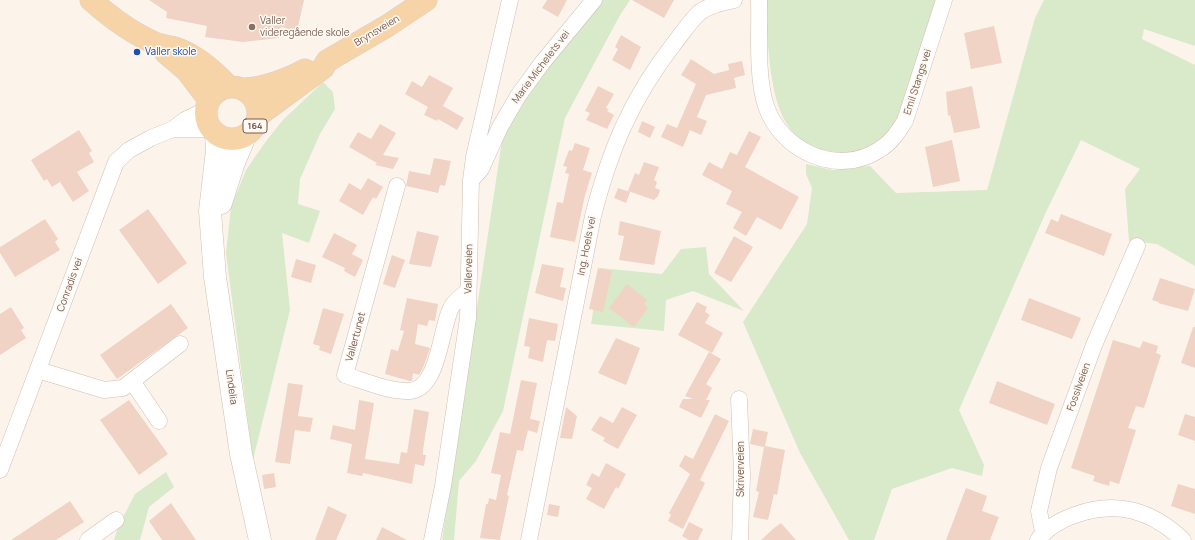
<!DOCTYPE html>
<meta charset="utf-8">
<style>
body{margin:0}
canvas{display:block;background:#fcf4eb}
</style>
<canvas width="1195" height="540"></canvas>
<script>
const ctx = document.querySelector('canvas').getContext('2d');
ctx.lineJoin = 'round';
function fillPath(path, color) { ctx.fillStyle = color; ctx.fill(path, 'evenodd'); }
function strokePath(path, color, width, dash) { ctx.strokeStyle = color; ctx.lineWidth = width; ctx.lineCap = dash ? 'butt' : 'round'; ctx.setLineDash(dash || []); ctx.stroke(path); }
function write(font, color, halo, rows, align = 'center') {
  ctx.font = font + ' Manrope,sans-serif'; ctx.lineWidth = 3; ctx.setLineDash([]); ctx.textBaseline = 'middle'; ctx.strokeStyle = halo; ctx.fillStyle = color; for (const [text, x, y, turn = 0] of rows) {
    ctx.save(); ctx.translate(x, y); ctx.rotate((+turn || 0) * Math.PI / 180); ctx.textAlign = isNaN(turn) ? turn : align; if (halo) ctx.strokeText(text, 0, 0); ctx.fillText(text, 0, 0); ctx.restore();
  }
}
fillPath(new Path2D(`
 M602,0H630L619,17L565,118L503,411L476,461L459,481L454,540H442L503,134L540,76Z
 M766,0H940L911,94L888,140C876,144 860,153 848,153C766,156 772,70 765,13Z
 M1044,0H1195V46L1144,29L1142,39L1195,65V266L1157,244L1129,241L1125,189L1140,169L1081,140L1046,212L959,410L984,465L982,476L952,468L892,489L874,540H849L800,453L743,322L807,224L812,188L806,174V164L832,170L870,166L896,193L987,190L1035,18Z
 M323,82L333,92L335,109L320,134L300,179L298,204L320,211L309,243L282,233L290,310L253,460L226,253L231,207L246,170L266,141L283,120Z
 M706,247L709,274L744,311L693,291L666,300L664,331L591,324L600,268L662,274L681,249Z
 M166,472L174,487L149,507L140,540H114L118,527L135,494Z`), '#d8eac9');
fillPath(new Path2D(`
 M149,0H304L297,31L281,27L279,38L243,42L205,37L207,26L166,18L167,12Z
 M547,0H567L558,17L542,8Z
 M632,0H674L664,18Z
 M994,26L1002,63L971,69L964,33Z
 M621,35L641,47L630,70L612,60L618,49L615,47Z
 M691,59L714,74L729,70L728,64L742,61L745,75L734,78L736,88L706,95L697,117L707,121L701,135L690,130L683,147L661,137L667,124L677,128L696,84L681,75Z
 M429,75L453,88L443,106L464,118L457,130L438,119L437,121L424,115L428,107L405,94L412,81L422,87Z
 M598,86L614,94L606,108L609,109L607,111L614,115L607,129L586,120L590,113L585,111Z
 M972,86L980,128L954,133L950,115L948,116L946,92Z
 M642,121L655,127L650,138L638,132Z
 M380,124L396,133L383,155L399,158L393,169L375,165L377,163L349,147L358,132L371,139Z
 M79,130L92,151L89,153L94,162L77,172L89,191L73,202L60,182L52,187L47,179L44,181L31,160Z
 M749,131L761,137L745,167L799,197L781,230L757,217L746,236L733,228L742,212L726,204L732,191L702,175L709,162L722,169L730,152L737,155Z
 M952,140L960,181L933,187L925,147Z
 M575,143L590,148L583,170L592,173L585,195L575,242L550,237L557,202L563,203L569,174L565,173L567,167L563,166L569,150L572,151Z
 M434,158L451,161L445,186L440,185L438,193L406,186L409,171L430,175Z
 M644,162L659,167L654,180L657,182L655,188L660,190L658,196L654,200L628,191L635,173L639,175Z
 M368,178L383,187L376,199L373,197L363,215L339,201L349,183L361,190Z
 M618,188L630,192L626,203L614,198Z
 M148,209L187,263L158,284L119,230Z
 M1061,214L1112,234L1104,256L1045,233L1051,219L1058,222Z
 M45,219L58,239L55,242L60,250L15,277L0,253V247Z
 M620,221L661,231L654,265L619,260L624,236L618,235Z
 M417,231L439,236L431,267L409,264Z
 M334,233L357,245L352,254L363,260L355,277L344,271L345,268L322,257Z
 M734,236L753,247L731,282L714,273Z
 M392,255L405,260L395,288L383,284Z
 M296,259L316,265L311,283L291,277Z
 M542,264L564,268L560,287L566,288L563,301L535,293Z
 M598,268L612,271L603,312L589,309Z
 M1160,278L1195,289L1188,311L1158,303L1159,302L1152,300Z
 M627,284L647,300L644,304L648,308L634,327L609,308Z
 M407,298L438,304L435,321L429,320L427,326L418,324L415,344L430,348L423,368L419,375L413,373L412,381H410L385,374L391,349L398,351L404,331L400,330Z
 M1029,298L1081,318L1072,339L1021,320Z
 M697,302L707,307L705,312L710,315L705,323L723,333L712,353L678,335Z
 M171,304L188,328L117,379L100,355Z
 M11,307L24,328L21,330L26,338L0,355V314Z
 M323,308L344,314L331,354L319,350L320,346L313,344Z
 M529,318L558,324L555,341L547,340L543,362L528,358L530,347L524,346Z
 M1193,327H1195V368L1181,363Z
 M616,338L640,348L626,385L598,373Z
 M1113,340L1140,348L1143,341L1158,346L1156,353L1161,355L1144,408L1136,406L1128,428L1136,430L1119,484L1110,481L1109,486L1093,481L1095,476L1071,468Z
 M709,352L721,359L706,384L712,388L706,400H710L701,418L679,407L683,399H693L685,396Z
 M521,380L537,383L530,419L540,421L537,433L528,430L523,451L517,450L507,495L509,496L500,540L480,538L486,504H488L489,498L496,500L501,475L491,473L500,432L510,434Z
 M997,381L1055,404L1047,425L989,403Z
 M288,383L303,385L298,416L313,418L310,432L295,430L290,464L275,462Z
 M129,400L168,454L139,475L100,420Z
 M359,400L374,403L365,459L399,464L401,452L407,453L414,409L429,412L423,450V455H426L424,466L415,464L412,484L363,473L362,476L347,473L352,444L330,439L333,425L355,430Z
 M566,407L577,416L572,439L560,438Z
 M622,407L637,415L618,449L603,441L605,438L591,430L600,416L613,423Z
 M715,414L729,421L700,480L705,483L683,529L668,521L671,515L669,513L690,474L679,466L685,455L693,459Z
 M1185,414L1195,417V441L1178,435Z
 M753,429L768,432L765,446L785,450L777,495L774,494L768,520L753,517L759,492L756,491L764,447L750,444Z
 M606,463L626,474L618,489L616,487L604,509L586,499L592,488L586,485L592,473L599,477Z
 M274,473L276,487L264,489L262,475Z
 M1178,484L1195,489V514L1171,506Z
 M966,488L987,496L982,511L999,517L990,540H946Z
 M70,501L84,522L56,540H11Z
 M171,503L196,540H162L149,521Z
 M549,504L560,506L558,517L547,515Z
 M328,506L347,515L336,540H315Z
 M689,522L703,529L698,540H689L682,536Z
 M781,523L796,540H761L774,528Z
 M382,527L407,540H376Z`), '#f0d3c4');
const minor = new Path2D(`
 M759,0C760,33 756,75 766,106C781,151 837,177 879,150C891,143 898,132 905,121L944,0
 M173,129H211
 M473,178L481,169L500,127L518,96L542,63L594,0
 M397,186L345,375C364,381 385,390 405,391C439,395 440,329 451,308C454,301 462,296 468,291
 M38,370L104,390L123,388L180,344
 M132,381L159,421
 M739,399L742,474L740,540
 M0,470L116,162L129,150L151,138L173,129L185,120L206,110
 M1043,532L1039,511L1049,468L1094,345L1137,246
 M88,540L116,520
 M432,540L443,486L468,318L471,180L474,157L510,0
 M529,540L593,216C610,150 631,99 673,45C681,35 690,21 700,12C710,5 722,2 734,0
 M1038,540C1047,527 1061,520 1075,515C1117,500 1151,510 1183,540`);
const secondary = new Path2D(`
 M216,134L217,150L210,211L215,277L241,454L260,540
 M221,203L233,165L245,136`);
const primary = new Path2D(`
 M91,0C110,17 133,34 157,44C163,46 169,46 175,48C196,55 214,71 229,87
 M166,53L187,71L209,100
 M206 113a26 26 0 1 1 52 0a26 26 0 1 1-52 0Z
 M244,89C266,88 286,80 305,70
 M259,115L323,68L327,61L387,26L426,0`);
strokePath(minor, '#d0beb3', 17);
strokePath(secondary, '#d3beb0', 23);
strokePath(primary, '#d9d1cd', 23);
strokePath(minor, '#fff', 16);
strokePath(secondary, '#fff', 22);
strokePath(primary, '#f6d4a7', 22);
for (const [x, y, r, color] of [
 [252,27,4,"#8d6e63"],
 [137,52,4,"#1a4fb4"]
]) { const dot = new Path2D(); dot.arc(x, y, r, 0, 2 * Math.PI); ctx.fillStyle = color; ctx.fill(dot); strokePath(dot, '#fef9f2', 1.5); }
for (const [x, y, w] of [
 [255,126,24]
]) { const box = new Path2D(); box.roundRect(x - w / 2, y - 7, w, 14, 3); ctx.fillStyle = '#fef9f2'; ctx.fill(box); strokePath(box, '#765a4e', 1); }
write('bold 9px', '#765a4e', null, [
 ["164",255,126]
]);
write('10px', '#785e54', '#fef9f2', [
 ["Valler",260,21],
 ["videregående skole",260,33]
], 'left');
write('10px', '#765a4e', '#fef9f2', [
 ["Brynsveien",377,31,-31],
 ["Marie Michelets vei",541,67,-53],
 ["Emil Stangs vei",918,82,-72],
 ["Ing. Hoels vei",587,246,-79],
 ["Vallerveien",469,269,-89],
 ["Conradis vei",70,285,-70],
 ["Vallertunet",356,337,-75],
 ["Lindelia",231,387,82],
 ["Fossilveien",1079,387,-70],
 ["Skriverveien",741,469,-90]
]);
write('10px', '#164399', '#fef9f2', [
 ["Valler skole",145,52]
], 'left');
</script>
